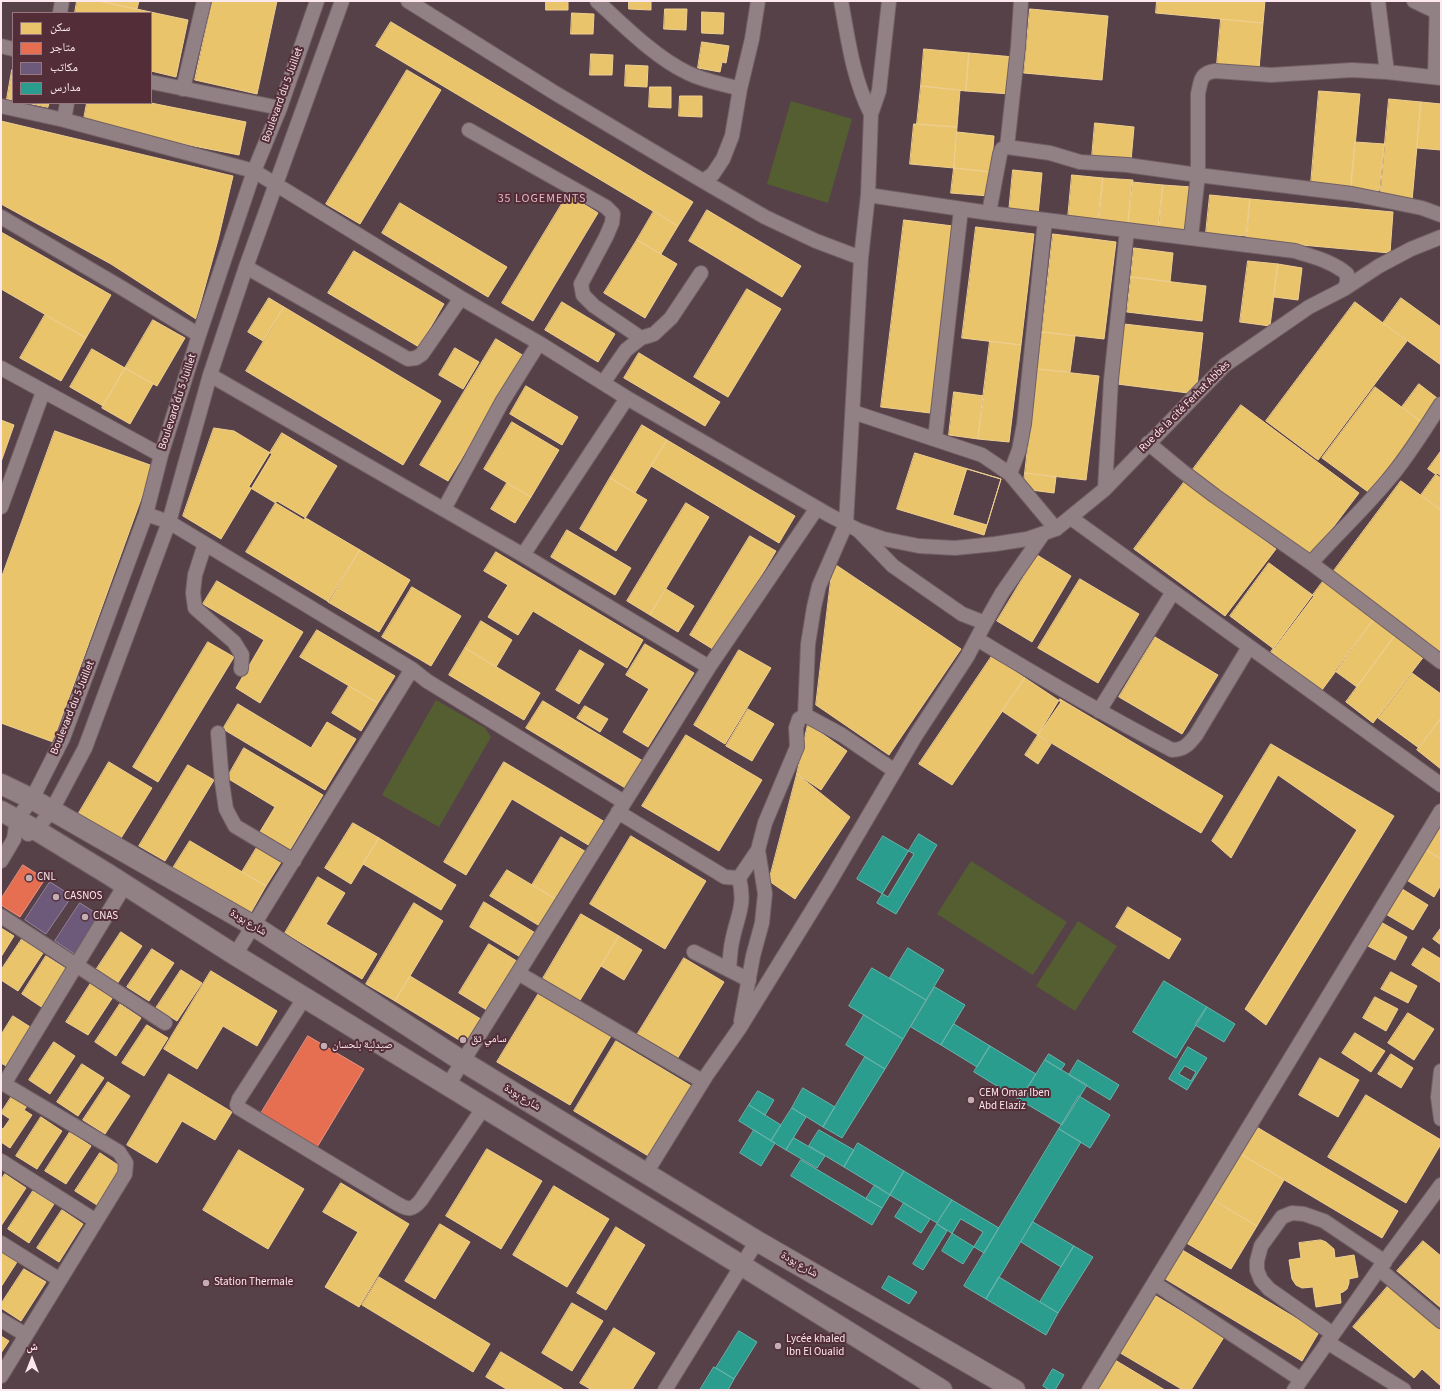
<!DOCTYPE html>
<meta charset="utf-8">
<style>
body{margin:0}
#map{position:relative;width:1442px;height:1391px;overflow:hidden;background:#564148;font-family:"Source Sans 3","Noto Naskh Arabic",sans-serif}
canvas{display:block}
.frame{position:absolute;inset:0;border:2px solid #fce8ed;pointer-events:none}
.legend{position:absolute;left:12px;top:12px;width:140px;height:92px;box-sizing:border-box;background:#532e39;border:1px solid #977881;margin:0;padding:5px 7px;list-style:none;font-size:12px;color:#fce8ed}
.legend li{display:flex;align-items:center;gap:8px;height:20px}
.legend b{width:20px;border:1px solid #977881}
.north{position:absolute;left:12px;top:1339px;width:40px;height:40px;-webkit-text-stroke:3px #532e39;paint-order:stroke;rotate:0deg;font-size:11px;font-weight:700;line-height:16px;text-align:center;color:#fce8ed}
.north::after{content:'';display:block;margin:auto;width:14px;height:18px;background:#fce8ed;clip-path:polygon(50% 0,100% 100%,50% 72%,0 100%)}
</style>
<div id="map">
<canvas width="1442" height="1391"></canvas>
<div class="frame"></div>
<ul class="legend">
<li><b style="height:11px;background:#e9c46a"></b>سكن</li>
<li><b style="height:11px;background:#e76f51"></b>متاجر</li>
<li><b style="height:11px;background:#6d597a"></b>مكاتب</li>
<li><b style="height:11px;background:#2a9d8f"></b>مدارس</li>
</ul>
<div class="north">ش</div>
</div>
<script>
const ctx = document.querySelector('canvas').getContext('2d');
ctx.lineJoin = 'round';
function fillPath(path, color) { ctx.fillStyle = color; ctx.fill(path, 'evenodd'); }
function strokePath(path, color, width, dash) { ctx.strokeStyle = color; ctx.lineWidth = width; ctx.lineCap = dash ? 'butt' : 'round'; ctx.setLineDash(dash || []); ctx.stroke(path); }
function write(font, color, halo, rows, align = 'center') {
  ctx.font = font + ' "Source Sans 3","Noto Naskh Arabic",sans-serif'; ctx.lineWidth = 4; ctx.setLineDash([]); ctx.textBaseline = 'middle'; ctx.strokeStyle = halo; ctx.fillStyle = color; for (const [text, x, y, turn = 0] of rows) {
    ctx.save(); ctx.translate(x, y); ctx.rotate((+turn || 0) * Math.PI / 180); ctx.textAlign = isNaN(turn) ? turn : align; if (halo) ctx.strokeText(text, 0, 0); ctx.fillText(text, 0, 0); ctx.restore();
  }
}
fillPath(new Path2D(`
 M791,101L852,119L828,203L767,184Z
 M436,700L485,728L491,737L439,827L382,795Z
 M971,861L1067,922L1033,975L937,914Z
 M1078,921L1117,946L1075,1011L1036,986Z`), '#555e31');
const homes = new Path2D(`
 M77,1H99L188,20L176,77L151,71V13H75Z
 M99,1H139L137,9Z
 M212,1H277L257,94L195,80Z
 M546,1H568V10H546Z
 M629,1H651V10L629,9Z
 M1157,1H1265L1263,23L1156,13Z
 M665,9H687L686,30L664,29Z
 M1030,9L1108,16L1102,80L1024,73Z
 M702,12L724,13L723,34L702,33Z
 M572,13L594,14L593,34H571Z
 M1221,19L1263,23L1259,69L1217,65Z
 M391,22L693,202L678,226L376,46Z
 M702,42L729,46L726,63L722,62L720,72L698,68Z
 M924,49L969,53L966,91L921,86Z
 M969,53L1014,57L1011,94L966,91Z
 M591,54L613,55L612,75H590Z
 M626,65L648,66L647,87L625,86Z
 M12,70L13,71V100L7,99Z
 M407,70L441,90L360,224L326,204Z
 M921,86L960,90L957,127L917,124Z
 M650,87H671V108L649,107Z
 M1319,91L1360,94L1351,188L1311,184Z
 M680,96H702V117L679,116Z
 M1389,99L1421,102L1412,201L1380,198Z
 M1421,102L1441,104V150L1417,148Z
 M27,103H49L48,107Z
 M87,103H151L246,122L239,155L83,124Z
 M1,121L233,176L218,240L196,319L111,264L1,204Z
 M1095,123L1134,127L1131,161L1092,157Z
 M914,124L957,127L954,168L910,164Z
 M957,132L994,136L991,172L954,168Z
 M1355,142L1384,144L1379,191L1351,188Z
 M954,168L991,172L989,196L951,193Z
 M1013,170L1042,173L1038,215L1009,212Z
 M1072,175L1103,178L1099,220L1068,218Z
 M1103,178L1133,180L1128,226L1098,223Z
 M1132,182L1163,185L1159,229L1128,226Z
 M1163,185L1192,187L1188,234L1158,231Z
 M568,194L598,213L533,321L502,303Z
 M1210,195L1250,199L1247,236L1206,233Z
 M1250,199L1393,212L1390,253L1246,240Z
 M400,203L507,267L488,297L382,233Z
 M707,210L801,266L782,297L689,241Z
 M654,211L678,226L661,254L637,240Z
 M904,220L953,226L930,413L881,407Z
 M976,227L1034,234L1021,345L962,338Z
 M1,232L111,295L86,338L1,289Z
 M1053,234L1116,242L1104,339L1042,332Z
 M637,240L677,264L645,318L604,293Z
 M1134,248L1173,253L1170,282L1131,277Z
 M354,251L444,304L419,347L328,293Z
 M1248,261L1278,264L1270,326L1240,322Z
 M1278,264L1302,268L1298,300L1274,297Z
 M1131,277L1206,286L1202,321L1127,312Z
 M747,289L781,309L728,397L694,377Z
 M269,298L284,307L263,341L248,332Z
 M1401,298L1441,327V365L1383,323Z
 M562,302L615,334L598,362L545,330Z
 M1355,302L1407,341L1318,460L1266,421Z
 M284,307L441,401L403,465L246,371Z
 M45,315L86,338L61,381L20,358Z
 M153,320L185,338L157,386L125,368Z
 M1124,324L1203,333L1196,394L1117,384Z
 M1042,332L1075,336L1070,372L1037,369Z
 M496,339L524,356L448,481L420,465Z
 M990,341L1021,345L1009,442L978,439Z
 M455,348L479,362L463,389L439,375Z
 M92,349L125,368L103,406L70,387Z
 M639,353L720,402L705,426L624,378Z
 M125,368L153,384L130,424L102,408Z
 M1037,369L1099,376L1086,480L1025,473Z
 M1419,384L1441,401L1424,424L1402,407Z
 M526,386L578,417L562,445L510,414Z
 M1375,387L1424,424L1371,494L1322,458Z
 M954,392L984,396L978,439L949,435Z
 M1241,405L1359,493L1309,559L1191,472Z
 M1,420L14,425L1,462Z
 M512,422L559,450L531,497L484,469Z
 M642,425L667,440L635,493L610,478Z
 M214,428L234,431L272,454L221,539L183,516Z
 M55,431L153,466L53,742L1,723V579Z
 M282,433L337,466L304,520L249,487Z
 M667,440L795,516L779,543L651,466Z
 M1441,451V478L1428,469Z
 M915,453L1001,479L984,535L897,509Z
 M967,469L1001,479L987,525L953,515Z
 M1025,473L1056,477L1054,493L1023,489Z
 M1437,473L1441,476V510L1421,495Z
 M610,478L647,500L616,551L580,529Z
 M1185,481L1276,549L1225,616L1134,549Z
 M1401,481L1441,510V648L1439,651L1333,572Z
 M507,483L531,497L515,523L491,509Z
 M277,501L360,550L329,602L246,552Z
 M686,503L709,517L650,615L627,601Z
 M567,530L631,568L615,595L551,557Z
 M750,536L776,551L716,651L690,635Z
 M360,550L410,580L379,632L328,602Z
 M496,552L643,640L627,668L533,611L518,635L488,617L508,585L484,571Z
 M1037,555L1071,576L1032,642L997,621Z
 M833,563L961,649L889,755L816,705Z
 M1269,563L1314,596L1274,649L1230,616Z
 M1080,579L1139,614L1098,683L1038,648Z
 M1324,580L1375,618L1322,690L1271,652Z
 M217,581L303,632L260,703L236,688L264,640L203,604Z
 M412,587L461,616L431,666L382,637Z
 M666,589L694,606L678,632L650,615Z
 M1375,618L1396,634L1357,687L1335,671Z
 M481,621L512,640L496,667L465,648Z
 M317,630L395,676L378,703L300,657Z
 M1396,634L1425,655L1373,723L1346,702Z
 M1155,637L1218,675L1182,734L1119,697Z
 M208,642L234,657L158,782L133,767Z
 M645,644L694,673L648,747L623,732L649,689L626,675Z
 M465,648L540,693L524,720L449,675Z
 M580,650L604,664L579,704L556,690Z
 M739,650L771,668L725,744L694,725Z
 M992,656L1025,678L952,785L919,764Z
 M1412,673L1441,694V718L1419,748L1378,718Z
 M1025,678L1061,702L1038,735L1002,711Z
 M349,686L378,703L361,731L332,713Z
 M1060,699L1223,796L1201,833L1038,735Z
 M543,701L643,761L627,789L526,728Z
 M238,704L311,748L327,722L356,739L325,790L223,729Z
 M585,706L608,719L600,732L577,718Z
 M748,709L774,724L752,761L726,746Z
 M1441,718V769L1417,750Z
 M808,724L847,751L821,790L797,774Z
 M686,735L762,780L719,851L642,806Z
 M1038,735L1051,744L1038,764L1025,755Z
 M1271,744L1394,816L1266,1025L1245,1009L1357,830L1278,775L1231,858L1212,841Z
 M244,748L323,795L288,853L258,835L275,807L227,778Z
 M109,762L152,788L118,843L76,818Z
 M504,762L605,822L590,846L512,799L466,875L444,862Z
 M188,765L214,780L165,861L139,846Z
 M797,774L850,817L795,899L769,881Z
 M1441,819V859L1423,848Z
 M353,823L379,838L351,884L325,868Z
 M631,836L706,881L665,949L590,904Z
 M561,837L588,853L559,901L532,885Z
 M379,838L456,885L441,910L363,864Z
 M190,841L266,886L250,914L173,868Z
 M259,844L283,859L266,886L242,872Z
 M1423,848L1441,859V885L1434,897L1405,879Z
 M507,870L559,901L543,928L490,896Z
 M318,877L345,893L326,924L377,954L362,979L285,933Z
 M1399,887L1428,905L1413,930L1384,913Z
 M484,902L537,934L522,958L470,927Z
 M414,903L443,921L395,1001L366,984Z
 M1128,907L1181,939L1169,959L1116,927Z
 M581,914L619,936L579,1002L542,980Z
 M1379,921L1407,937L1395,960L1366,945Z
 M1,928L14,936L1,957Z
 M1441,928V945L1433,939Z
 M121,932L142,946L117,984L96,970Z
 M619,936L642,950L624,980L601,966Z
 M22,939L43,953L18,991L1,980V970Z
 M489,944L520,963L490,1012L459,993Z
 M1423,948L1441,959V983L1412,965Z
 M152,949L174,963L149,1001L127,987Z
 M46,956L68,970L43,1008L22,994Z
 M684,958L724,982L677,1059L637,1035Z
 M181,970L202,983L177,1021L156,1008Z
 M211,971L277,1011L257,1046L223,1026L197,1069L164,1049Z
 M1391,972L1417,986L1408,1003L1381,989Z
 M410,976L484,1021L469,1046L395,1001Z
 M91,983L113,997L88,1035L66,1022Z
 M539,993L611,1036L570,1105L497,1062Z
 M1375,997L1398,1009L1386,1031L1363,1018Z
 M120,1004L141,1018L116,1056L95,1042Z
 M1408,1013L1434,1029L1414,1060L1388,1043Z
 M13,1016L35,1030L10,1068L1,1063V1035Z
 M147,1025L168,1038L144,1076L122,1063Z
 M1355,1033L1385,1051L1371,1072L1342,1053Z
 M616,1041L693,1087L650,1157L574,1111Z
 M54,1042L75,1056L50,1094L29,1080Z
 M1391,1054L1413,1068L1401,1088L1378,1074Z
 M1320,1058L1359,1080L1338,1117L1299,1095Z
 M82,1064L104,1078L78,1116L57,1102Z
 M169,1074L232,1112L215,1140L182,1121L157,1163L127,1145Z
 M108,1082L130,1096L105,1134L83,1120Z
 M1366,1095L1441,1140V1144L1406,1203L1328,1157Z
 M12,1096L27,1106L24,1110L32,1115L10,1148L1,1142V1128L3,1129L10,1119L1,1113Z
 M41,1117L62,1131L37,1169L16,1156Z
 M1255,1126L1398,1211L1382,1238L1239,1153Z
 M70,1132L91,1146L66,1184L45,1171Z
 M487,1149L542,1181L501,1249L446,1216Z
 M239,1150L304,1189L268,1249L203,1210Z
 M100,1153L121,1167L97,1205L75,1191Z
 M1239,1153L1284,1180L1257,1226L1212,1199Z
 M5,1174L26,1188L1,1226V1180Z
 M341,1183L409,1224L359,1307L325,1287L358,1232L323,1212Z
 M554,1186L609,1219L567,1287L513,1255Z
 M33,1191L54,1204L29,1243L8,1229Z
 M1209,1198L1257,1226L1231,1269L1183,1241Z
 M62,1210L83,1224L59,1262L37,1248Z
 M440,1224L470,1242L435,1299L405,1281Z
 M616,1227L645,1245L606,1310L577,1293Z
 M1321,1240L1326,1242L1334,1249L1335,1258L1354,1255L1358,1277L1349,1279V1283L1347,1289L1343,1292L1340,1293L1341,1303L1316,1307L1313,1287L1302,1288L1296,1285L1292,1279L1289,1260L1301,1258L1299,1243Z
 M1423,1241L1441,1256V1308L1397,1271Z
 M1179,1248L1319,1332L1302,1361L1162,1277Z
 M1,1251L17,1262L1,1287Z
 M24,1269L46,1282L21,1321L1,1308V1304Z
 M379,1277L490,1344L473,1372L362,1305Z
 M1388,1286L1441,1331V1386L1422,1369L1414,1378L1353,1327Z
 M1151,1293L1224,1337L1191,1390H1183L1117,1351Z
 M572,1303L603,1321L572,1371L542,1353Z
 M614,1328L655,1353L632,1390H592L580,1383Z
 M1,1336L9,1341L1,1353Z
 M501,1352L563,1389L562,1390H508L486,1377Z
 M1115,1360L1165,1390H1097Z`);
fillPath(homes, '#e9c46a');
strokePath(homes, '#efcf91', 1);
const shops = new Path2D(`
 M23,865L45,879L20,917L1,905V899Z
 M308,1036L364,1069L316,1149L260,1115Z`);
fillPath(shops, '#e76f51');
strokePath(shops, '#ed9380', 1);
const offices = new Path2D(`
 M50,882L72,896L46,934L25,920Z
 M80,903L102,917L76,955L55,941Z`);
fillPath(offices, '#6d597a');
strokePath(offices, '#98849c', 1);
const schools = new Path2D(`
 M919,834L937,845L896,914L877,903Z
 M883,836L914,854L888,897L857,879Z
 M908,948L944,970L926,1000L890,978Z
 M872,968L926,1000L903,1039L849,1006Z
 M1164,981L1207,1007L1176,1058L1133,1032Z
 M935,987L965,1005L941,1045L911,1027Z
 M1207,1007L1235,1024L1224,1042L1195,1025Z
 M864,1015L903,1039L885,1069L846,1045Z
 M954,1024L990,1046L977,1067L941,1045Z
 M990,1046L1036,1074L1020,1100L974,1072Z
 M1188,1047L1207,1058L1187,1090L1169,1079Z
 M1049,1054L1065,1064L1061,1070L1045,1060Z
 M865,1057L885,1069L842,1138L823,1127Z
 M1045,1060L1087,1085L1062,1125L1020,1100Z
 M1078,1060L1119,1085L1110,1100L1069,1075Z
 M1185,1066L1196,1072L1191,1081L1179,1074Z
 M803,1088L835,1107L823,1127L792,1108Z
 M758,1091L774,1100L765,1115L749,1105Z
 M1079,1096L1110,1115L1090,1148L1059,1129Z
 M749,1105L781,1125L771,1141L739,1121Z
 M792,1108L806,1117L786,1150L771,1141Z
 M1059,1129L1081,1142L986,1299L964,1286Z
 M754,1130L775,1143L761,1166L740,1153Z
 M819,1130L854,1150L844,1167L809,1146Z
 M794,1138L825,1156L817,1168L786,1150Z
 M858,1143L904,1171L890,1195L844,1167Z
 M801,1160L882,1208L872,1225L791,1176Z
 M904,1171L952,1200L937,1223L890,1195Z
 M875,1185L890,1195L882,1208L866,1199Z
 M952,1200L999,1228L984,1253L937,1224Z
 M904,1203L930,1219L921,1233L895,1217Z
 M961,1219L983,1232L963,1264L942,1251Z
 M1033,1222L1074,1246L1061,1267L1021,1242Z
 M937,1224L947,1231L923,1270L913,1264Z
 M1074,1246L1093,1257L1058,1313L1040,1302Z
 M889,1276L917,1292L909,1304L882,1288Z
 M999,1277L1058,1313L1046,1335L986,1299Z
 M739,1331L757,1342L734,1379L716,1368Z
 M714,1367L734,1379L728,1390H700Z
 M1053,1369L1064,1375L1055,1390H1049L1043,1386Z`);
fillPath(schools, '#2a9d8f');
strokePath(schools, '#69b4ab', 1);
const street = new Path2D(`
 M408,1L555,93L703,181L713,174L723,159L732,136L740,89L752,39L758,1
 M597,1C623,25 656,58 688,73C704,81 723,84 740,89
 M841,1C848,39 853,79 871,114
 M1378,1L1387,72
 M1414,1L1441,14
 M60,13L62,1
 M1,46L13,49
 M1435,77L1437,1
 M151,82L280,108
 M183,89L204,1
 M1,106L64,120L254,171L461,298L539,343L627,398L829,515L858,530L884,539L919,546L955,548L995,544L1027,539L1056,529L1105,489L1225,365L1309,307L1344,289L1379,266L1411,249L1441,237
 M64,120L67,103
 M469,130L606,207L613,214L612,223L606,237L581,284L583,295L594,306L641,338
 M1007,147L1018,47L1021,1
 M703,181L765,217L816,241L861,258
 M868,195L871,114L879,91L889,1
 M989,213L1000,154L1002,149L1007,147L1050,153L1080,162L1127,165L1198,175V94C1201,81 1200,73 1215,71L1271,75L1352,70L1387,72L1441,78
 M1,217L122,288L199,335
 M1191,237L1198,175L1352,194L1422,208L1441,215
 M246,267L408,359L416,358L422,354L461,298
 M1,368L161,455
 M210,375L523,555L709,667
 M603,383L626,350L641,338L654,334L671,318L701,273
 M853,412L982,455L1010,474L1056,529
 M935,439L961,209
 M1148,443L1182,471L1215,496L1311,563L1441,662
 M1010,474L1019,450L1024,424L1045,220
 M1105,489L1111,380L1127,230
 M1,507L43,392
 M444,509L502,402L539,343
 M146,514L169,522L412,669L427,681L624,802
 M1071,518L1441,785
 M859,531L893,566L962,614L985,623L1002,593L1043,534
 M205,544L195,575L193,593L195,608L234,642L242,655L241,669
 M523,555L627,398
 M1311,563C1336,535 1364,509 1388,480C1408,457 1424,430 1441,404
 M977,639C1041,678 1105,715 1172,750C1184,750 1189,744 1196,735L1249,647
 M1099,711L1173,592
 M805,715L808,644L814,607L819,586L846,524L861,258L868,195L989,213L1295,251C1313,257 1332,261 1347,274V283L1344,289
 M218,733L222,782L226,809L235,826L294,861
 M618,812L725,877L739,878L758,850L765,823L797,747L796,728L799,719L805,715L842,735L895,771
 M28,834L36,830L52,810L85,748L169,522L210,375L246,267L342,1
 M1,861L14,839L17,819L32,799L63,738L146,514L161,455L199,335L254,171L280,108L317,1
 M1,916L165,1023
 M694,952L749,980
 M235,955L412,669
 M729,970C730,960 730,951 732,942C737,915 746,907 739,878
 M518,973L702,1081
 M305,997L239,1099L237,1105L239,1108L396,1203C408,1210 412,1211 421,1200L484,1107
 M741,1021L753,956L762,923L765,894L758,850
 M1441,1071L1438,1097L1441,1119
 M448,1085L709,667L817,508
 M1,1161L96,1221
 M646,1173L706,1076L739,1029L829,883L916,735L967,657L985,623
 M1,1243L60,1280
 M1379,1269L1441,1321
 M1154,1283L1300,1379
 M1,1320L26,1335
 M1333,1334L1269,1289L1261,1280L1257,1270V1261L1261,1246L1282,1217L1292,1213L1304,1214L1324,1221L1385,1262
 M1327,1342L1404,1390
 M1,1376L125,1174L126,1163L119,1152L4,1084L125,885
 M665,1390L757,1241
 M1089,1390L1441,811
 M1294,1390L1379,1269L1441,1185`);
const secondary = new Path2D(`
 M1,784L32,799L254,926L462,1061L757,1241L1015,1390
 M1,811L36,830L108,874L235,955L741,1265L942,1390`);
strokePath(street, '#715f65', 16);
strokePath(secondary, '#715f65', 22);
strokePath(street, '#918084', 14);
strokePath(secondary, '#918084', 20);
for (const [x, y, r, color] of [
 [29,878,4,"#c2aeb3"],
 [56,897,4,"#c2aeb3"],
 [85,917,4,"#c2aeb3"],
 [463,1040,4,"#c2aeb3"],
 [324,1046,4,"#c2aeb3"],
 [971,1100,4,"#c2aeb3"],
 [206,1283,4,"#c2aeb3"],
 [778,1346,4,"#c2aeb3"]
]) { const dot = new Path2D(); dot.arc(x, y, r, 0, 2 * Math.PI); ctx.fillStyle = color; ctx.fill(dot); strokePath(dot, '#532e39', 1.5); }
write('11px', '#fce8ed', '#532e39', [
 ["Boulevard du 5 Juillet",283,95,-70],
 ["Boulevard du 5 Juillet",178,402,-72],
 ["Rue de la cité Ferhat Abbès",1185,407,-45],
 ["Boulevard du 5 Juillet",73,708,-68],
 ["شارع بودة",248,923,31],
 ["شارع بودة",522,1098,31],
 ["شارع بودة",799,1265,30]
]);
write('11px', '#fce8ed', '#532e39', [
 ["CNL",37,878],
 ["CASNOS",64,897],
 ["CNAS",93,917],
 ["سامي تق",471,1040],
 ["صيدلية بلحسان",332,1046],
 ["CEM Omar Iben",979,1094],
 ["Abd Elaziz",979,1107],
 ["Station Thermale",214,1283],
 ["Lycée khaled",786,1340],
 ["Ibn El Oualid",786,1353]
], 'left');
ctx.letterSpacing = '1px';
write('12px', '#e6b7c3', '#532e39', [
 ["35 LOGEMENTS",542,199]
]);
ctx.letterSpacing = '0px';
</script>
